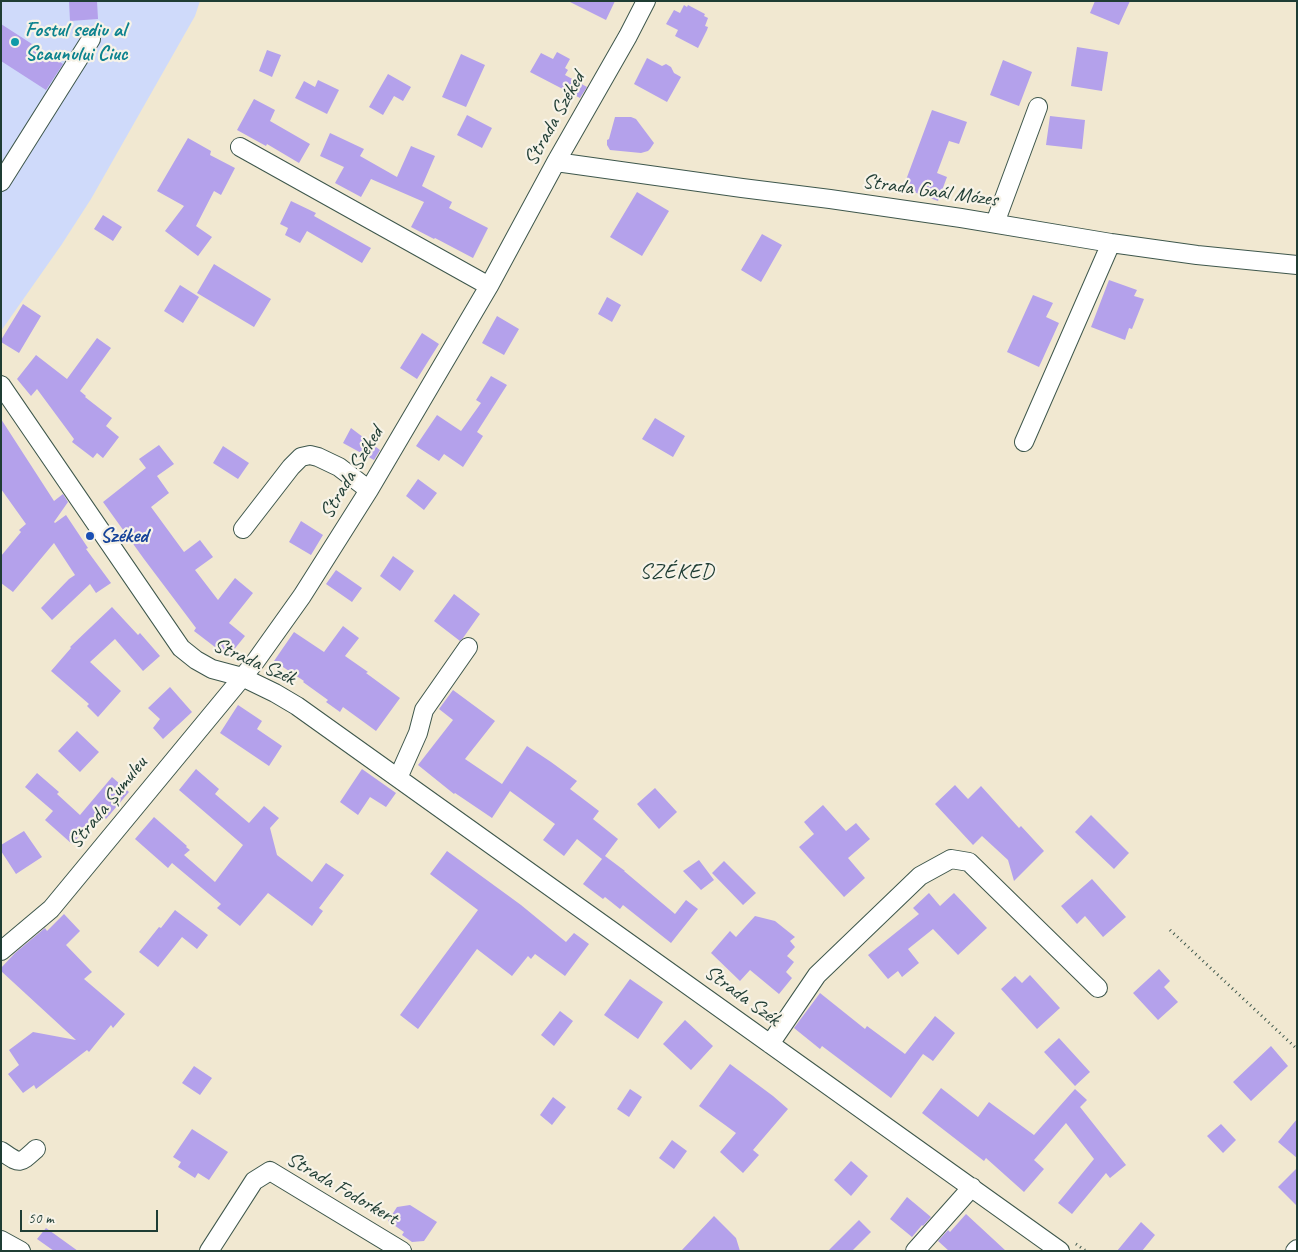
<!DOCTYPE html>
<meta charset="utf-8">
<style>
body{margin:0}
#map{position:relative;width:1298px;height:1252px;overflow:hidden;background:#f1e8d1;font-family:Caveat,sans-serif}
canvas{display:block}
.frame{position:absolute;inset:0;border:2px solid #1f3d34;pointer-events:none}
.scale{position:absolute;left:20px;top:1210px;width:138px;height:22px;box-sizing:border-box;border:2px solid #1f3d34;border-top:0;padding-left:6px;font-size:15px;line-height:18px;white-space:nowrap;color:#1f3d34;-webkit-text-stroke:4px #f7f3e8;paint-order:stroke}
</style>
<div id="map">
<canvas width="1298" height="1252"></canvas>
<div class="frame"></div>
<div class="scale">50 m</div>
</div>
<script>
const ctx = document.querySelector('canvas').getContext('2d');
ctx.lineJoin = 'round';
function fillPath(path, color) { ctx.fillStyle = color; ctx.fill(path, 'evenodd'); }
function strokePath(path, color, width, dash) { ctx.strokeStyle = color; ctx.lineWidth = width; ctx.lineCap = dash ? 'butt' : 'round'; ctx.setLineDash(dash || []); ctx.stroke(path); }
function write(font, color, halo, rows, align = 'center') {
  ctx.font = font + ' Caveat,sans-serif'; ctx.lineWidth = 4.5; ctx.setLineDash([]); ctx.textBaseline = 'middle'; ctx.strokeStyle = halo; ctx.fillStyle = color; for (const [text, x, y, turn = 0] of rows) {
    ctx.save(); ctx.translate(x, y); ctx.rotate((+turn || 0) * Math.PI / 180); ctx.textAlign = isNaN(turn) ? turn : align; if (halo) ctx.strokeText(text, 0, 0); ctx.fillText(text, 0, 0); ctx.restore();
  }
}
fillPath(new Path2D(`
 M200,1L195,16L91,199L62,244L1,331V2Z`), '#cfdafa');
fillPath(new Path2D(`
 M69,1H97L98,19L70,21Z
 M568,1H615L606,20Z
 M1095,1H1130L1119,25L1090,13Z
 M684,5L687,7L688,5L705,14L704,16L708,18L705,26L708,27L707,30L698,48L675,36L678,30L666,24L674,10L680,13Z
 M1,24L63,64L46,90L1,61Z
 M1077,47L1108,52L1102,91L1071,86Z
 M267,50L281,55L272,77L259,71Z
 M557,52L570,59L565,68L568,70L565,75L587,87L580,98L530,72L541,53L553,59Z
 M461,54L485,65L466,107L442,97Z
 M647,58L662,66L666,64L671,67L674,73L681,77L667,102L634,84Z
 M1003,60L1032,72L1019,106L990,95Z
 M388,74L411,87L403,101L394,96L383,115L369,107Z
 M318,80L339,90L327,114L295,98L304,81L315,87Z
 M254,99L275,110L270,121L310,144L299,163L267,144L266,146L237,130Z
 M932,110L967,122L959,144L949,141L937,173L947,177L938,201L903,188Z
 M467,115L492,128L482,148L457,135Z
 M1050,116L1085,120L1082,149L1046,145Z
 M615,117H631L636,119L654,143L650,149L648,151L641,153L610,150L607,145V140L609,139Z
 M330,133L364,149L360,156L397,177L411,146L435,156L422,186L452,202L449,208L488,228L473,258L435,238L434,239L411,227L424,202L371,179L361,197L335,183L344,167L320,156Z
 M188,138L211,151L210,155L235,168L221,195L214,191L196,226L212,237L198,256L165,231L184,206L157,191Z
 M637,192L669,211L642,256L610,237Z
 M291,201L316,213L314,216L371,248L362,263L307,231L300,243L285,235L288,228L280,224Z
 M103,215L122,227L113,241L94,229Z
 M762,234L782,245L761,282L741,270Z
 M214,264L271,299L254,327L197,293Z
 M1109,280L1137,290L1134,296L1144,299L1132,329L1129,328L1125,340L1091,327Z
 M180,285L199,297L183,323L164,311Z
 M1033,295L1053,303L1046,317L1059,323L1039,367L1007,352Z
 M607,297L621,305L612,322L598,314Z
 M23,304L41,316L19,353L1,342V340Z
 M497,316L519,329L504,355L482,343Z
 M422,333L439,344L417,379L400,368Z
 M97,338L111,348L80,391L86,396L85,397L112,418L106,426L119,437L103,458L97,453L93,458L72,442L74,439L37,389L31,396L17,379L36,355L67,379Z
 M491,376L507,385L477,432L483,436L463,467L444,454L439,461L416,446L437,415L461,431L481,403L476,400Z
 M655,418L685,436L673,457L642,439Z
 M1,419L54,501L63,494L68,502L54,522L55,523L66,515L88,548L86,549L111,583L96,593L90,584L52,620L41,608L69,579L75,575L54,543L13,592L1,583V556L21,532L19,530L26,524L1,489Z
 M351,428L380,450L374,460L343,443Z
 M159,445L174,464L157,476L169,493L151,507L184,552L200,540L213,557L195,570L218,600L235,578L253,593L229,623L245,636L228,657L194,631L196,628L144,559L103,502L146,468L139,459Z
 M223,446L249,463L238,479L213,463Z
 M418,479L437,493L424,510L406,496Z
 M301,521L323,535L311,555L289,542Z
 M393,556L414,571L400,591L380,576Z
 M336,570L362,588L352,602L326,584Z
 M454,594L480,614L463,638L460,641L434,621Z
 M112,607L138,635L140,633L160,656L143,671L115,639L90,662L121,691L98,717L87,706L89,704L51,671L71,648L70,647Z
 M343,626L359,638L345,656L368,672L366,673L400,698L376,731L343,707L340,712L326,702L328,700L303,682L304,681L274,661L294,632L324,652Z
 M170,687L192,712L163,739L153,728L160,719L148,708Z
 M453,690L495,721L465,759L502,784L527,746L551,762L577,781L570,789L599,811L593,819L618,839L605,856L625,871H624L675,914L686,900L698,909L671,943L623,905L620,909L605,897L603,899L583,884L602,859L577,839L564,856L543,840L555,824L510,791L492,818L455,793L454,794L418,765L453,720L439,709Z
 M238,705L262,721L257,729L282,746L269,766L220,733Z
 M77,731L99,752L80,772L58,751Z
 M196,769L219,789L215,794L249,823L264,806L279,818L270,828L277,855L312,882L326,863L344,875L319,908L323,911L312,926L268,893L240,926L217,908L221,904L172,863L168,868L135,839L154,817L187,846L186,847L190,850L184,855L215,882L243,845L179,790Z
 M362,769L396,793L386,807L370,797L358,815L340,802Z
 M37,773L59,792L57,794L80,815L112,777L129,792L106,819L100,814L72,844L45,820L53,811L25,787Z
 M955,785L968,799L981,786L1019,828L1021,826L1044,851L1014,881L1008,860L982,836L973,845L935,804Z
 M655,788L677,812L659,829L637,804Z
 M823,805L846,831L856,823L870,839L848,858L865,878L844,897L799,847L814,834L804,822Z
 M1091,815L1129,853L1114,869L1075,832Z
 M24,831L42,857L16,874L1,851V845Z
 M447,851L521,905L566,942L574,933L589,944L565,976L535,954L531,959L528,956L512,976L477,949L418,1029L400,1015L478,910L430,874Z
 M699,860L714,880L701,890L683,871Z
 M724,861L756,893L743,905L712,873Z
 M1092,879L1126,917L1103,937L1085,916L1077,924L1061,906Z
 M929,893L940,906L954,893L987,928L958,955L933,929L908,949L919,963L902,977L898,971L888,979L868,955L919,914L913,908Z
 M175,910L208,935L197,949L182,937L158,967L139,952L159,927L161,928Z
 M64,914L80,931L66,945L92,972L84,979L125,1014L113,1028L111,1025L89,1052L87,1050L36,1089L34,1085L23,1093L8,1074L19,1065L9,1050L33,1032L76,1040L1,971V968L15,953L45,928L47,931Z
 M755,916L775,921L795,937L790,941L795,947L787,956L794,962L786,972L792,978L779,994L750,970L740,981L711,953L730,931L736,937Z
 M1159,969L1170,981L1164,987L1178,1002L1158,1020L1133,993Z
 M1030,975L1060,1008L1037,1029L1001,989L1015,976L1022,983Z
 M630,979L663,1002L638,1039L604,1015Z
 M820,993L865,1029L867,1026L905,1054L935,1016L955,1033L933,1061L923,1054L891,1098L822,1046L820,1049L794,1028Z
 M560,1011L573,1021L554,1046L541,1035Z
 M685,1020L713,1046L691,1070L663,1044Z
 M1059,1038L1090,1072L1075,1086L1044,1052Z
 M1271,1046L1288,1066L1251,1101L1233,1082Z
 M730,1064L773,1096L788,1109L753,1150L759,1155L743,1173L720,1152L736,1133L699,1106Z
 M194,1066L212,1078L200,1095L182,1083Z
 M941,1088L978,1117L989,1102L1034,1135L1075,1089L1087,1100L1080,1107L1126,1165L1110,1178L1106,1173L1072,1214L1058,1203L1094,1159L1066,1123L1034,1160L1044,1169L1024,1192L986,1158L984,1161L922,1113Z
 M630,1089L642,1097L629,1117L617,1109Z
 M553,1097L566,1107L552,1125L540,1115Z
 M1297,1119V1158L1278,1142Z
 M1221,1124L1236,1140L1223,1153L1207,1136Z
 M192,1129L228,1152L209,1180L198,1173L195,1178L178,1167L181,1162L173,1157Z
 M672,1140L687,1151L674,1169L659,1158Z
 M851,1161L868,1176L851,1196L834,1180Z
 M1297,1168V1206L1278,1187Z
 M907,1197L931,1217L923,1226L922,1225L912,1237L890,1219Z
 M410,1205L437,1222L424,1241L412,1242L402,1235L404,1232L388,1221L397,1207Z
 M966,1214L1006,1251H949L938,1241L948,1230L950,1232Z
 M714,1216L736,1238L740,1251H681Z
 M859,1220L871,1232L852,1251H828Z
 M1141,1222L1155,1235L1142,1251H1117Z
 M46,1228L78,1251H54L37,1239Z`), '#b4a1eb');
const minor = new Path2D(`
 M240,147L489,286
 M556,162L742,188L830,199L961,218L1111,243L1197,255L1297,265
 M1,182L91,39
 M995,223L1038,107
 M1,385L181,648L196,660L212,669L242,677L275,693L297,706L1060,1251
 M1024,442L1111,243
 M243,529L291,467L301,457L310,455L318,457L339,467L369,490
 M398,778L418,733L424,710L468,647
 M1,951L51,909L255,662L302,596L369,490L489,286L556,162L628,36L646,1
 M770,1044L817,975L920,876L951,859L969,862L1098,988
 M1,1151C21,1164 18,1165 36,1149
 M1,1240L21,1251
 M209,1251L254,1181L270,1171L402,1251
 M915,1251L972,1187
 M1295,1251L1297,1249`);
strokePath(minor, '#3e574c', 20);
strokePath(new Path2D(`
 M1170,930L1297,1049
 M1076,1244L1086,1251`), '#3e574c', 3, [1, 4]);
strokePath(minor, '#fff', 18);
for (const [x, y, r, color] of [
 [15,42,5,"#0f9aa8"],
 [90,536,5,"#1a4fb4"]
]) { const dot = new Path2D(); dot.arc(x, y, r, 0, 2 * Math.PI); ctx.fillStyle = color; ctx.fill(dot); strokePath(dot, '#f7f3e8', 2); }
write('bold 21px', '#0d838f', '#f7f3e8', [
 ["Fostul sediu al",25,30],
 ["Scaunului Ciuc",25,54]
], 'left');
write('21px', '#1f3d34', '#f7f3e8', [
 ["Strada Széked",555,119,-61],
 ["Strada Gaál Mózes",930,191,8],
 ["Strada Széked",352,473,-59],
 ["Strada Szék",254,662,24],
 ["Strada Șumuleu",108,803,-51],
 ["Strada Szék",742,996,36],
 ["Strada Fodorkert",342,1189,30]
]);
write('bold 21px', '#164399', '#f7f3e8', [
 ["Széked",100,536]
], 'left');
ctx.letterSpacing = '1px';
write('22px', '#1f3d34', '#f7f3e8', [
 ["SZÉKED",677,572]
]);
ctx.letterSpacing = '0px';
</script>
